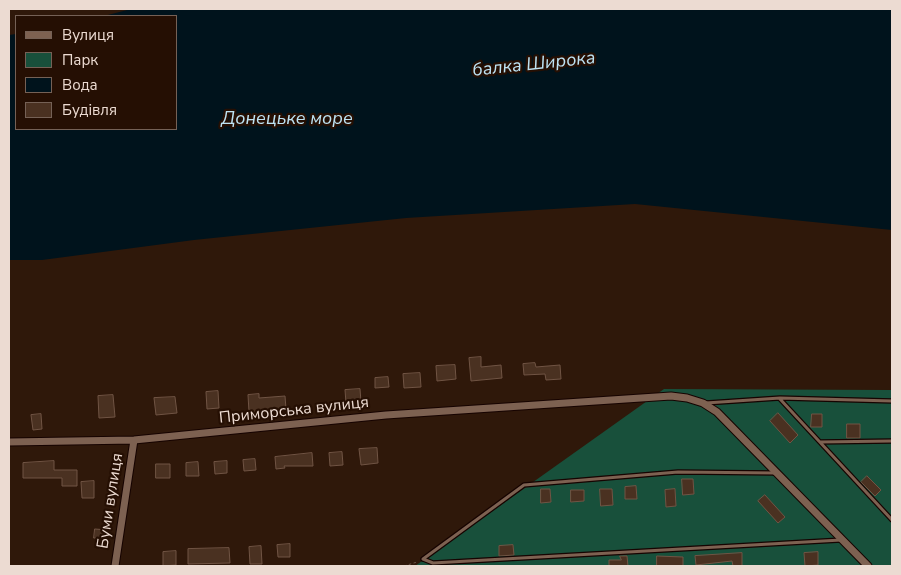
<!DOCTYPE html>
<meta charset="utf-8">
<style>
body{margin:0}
#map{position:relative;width:901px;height:575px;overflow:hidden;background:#2f180a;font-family:"Nunito Sans",sans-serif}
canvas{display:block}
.frame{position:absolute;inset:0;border:10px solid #ecdbd2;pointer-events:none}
.legend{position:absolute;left:15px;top:15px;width:162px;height:115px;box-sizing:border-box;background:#250f03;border:1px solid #756156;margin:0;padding:6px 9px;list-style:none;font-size:15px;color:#ecdbd2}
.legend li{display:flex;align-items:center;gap:10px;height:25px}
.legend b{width:25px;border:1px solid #756156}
</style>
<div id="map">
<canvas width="901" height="575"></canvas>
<div class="frame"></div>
<ul class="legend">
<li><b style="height:6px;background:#7d6151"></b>Вулиця</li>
<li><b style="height:14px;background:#18503b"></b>Парк</li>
<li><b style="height:14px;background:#00131c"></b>Вода</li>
<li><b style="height:14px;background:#4a3121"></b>Будівля</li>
</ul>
</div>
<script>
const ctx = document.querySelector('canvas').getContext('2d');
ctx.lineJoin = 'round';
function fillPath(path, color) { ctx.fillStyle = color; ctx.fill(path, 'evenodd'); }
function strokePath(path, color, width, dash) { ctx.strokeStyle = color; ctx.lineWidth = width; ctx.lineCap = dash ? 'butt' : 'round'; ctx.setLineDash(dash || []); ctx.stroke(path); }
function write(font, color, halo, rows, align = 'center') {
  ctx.font = font + ' "Nunito Sans",sans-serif'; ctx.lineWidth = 4.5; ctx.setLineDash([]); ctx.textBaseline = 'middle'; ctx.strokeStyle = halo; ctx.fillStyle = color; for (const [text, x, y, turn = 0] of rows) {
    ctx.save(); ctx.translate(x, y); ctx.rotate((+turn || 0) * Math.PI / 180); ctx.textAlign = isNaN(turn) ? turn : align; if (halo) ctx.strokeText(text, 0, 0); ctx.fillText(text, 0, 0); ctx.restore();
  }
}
fillPath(new Path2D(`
 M664,389L892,390V566H415Z`), '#18503b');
fillPath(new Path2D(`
 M131,9H892V230L635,204L406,218L194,240L42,260H9V35L16,34V129H176V16H104Z`), '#00131c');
const building = new Path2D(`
 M481,357V367L501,365L502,378L471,381L469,358Z
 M535,363L536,367L560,365L561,379L546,380L545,374L524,375L523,364Z
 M455,365L456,379L437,381L436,366Z
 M420,373L421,387L404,388L403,374Z
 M388,377L389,387L375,388V378Z
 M360,389L361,402L346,403L345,390Z
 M218,391L219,408L207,409L206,392Z
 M259,394V398L285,396L286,409L249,412L248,395Z
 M113,395L115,417L99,418L98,396Z
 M175,397L177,413L156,415L154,398Z
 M778,413L798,435L790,443L770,421Z
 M41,414L42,429L33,430L31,415Z
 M812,414H822V427H811Z
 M847,424H860V438H847Z
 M377,448L378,463L361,465L359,449Z
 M342,452L343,465L330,466L329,453Z
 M312,453L313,466H284L285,468L276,469L275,457Z
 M255,459L256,470L244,471L243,460Z
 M54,461V470H77V486H62V478H23V463Z
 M227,461V473L215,474L214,462Z
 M198,462L199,476H186V463Z
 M156,464H170V478H156Z
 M867,476L881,490L875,496L861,482Z
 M682,479H693L694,494L683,495Z
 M94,481V498H82L81,482Z
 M636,486L637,499H625V487Z
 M541,489H550L551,502L541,503Z
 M600,489H612L613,505L601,506Z
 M675,489L676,506L666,507L665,490Z
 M571,490H584V501L571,502Z
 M765,495L785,517L778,523L758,501Z
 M95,529L108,530L106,548H99L100,538H94Z
 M290,544V557H278L277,545Z
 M513,545L514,555L499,556V546Z
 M261,546L262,564H250L249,547Z
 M229,548L230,563L188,564V549Z
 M176,551V565L163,566V552Z
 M818,552V565L805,566L804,553Z
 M742,553V566H733L732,561L696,565L695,556Z
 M620,556H627L628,566H609V560H621Z
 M657,556L683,557V566H657Z`);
fillPath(building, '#4a3121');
strokePath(building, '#705444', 1);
const service = new Path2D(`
 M780,399L892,520
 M706,403L780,398L892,401
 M820,442L892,441
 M423,559L433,563L841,540
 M423,559L524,485L678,472L776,473`);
const minor = new Path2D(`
 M9,442L134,440L386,415L671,396L687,398L703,403L717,412L868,566
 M115,566L134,440`);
strokePath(service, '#160300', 5.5);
strokePath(minor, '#160300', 9);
strokePath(new Path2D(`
 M404,566L417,562`), '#685347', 1, [2.5, 2.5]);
strokePath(service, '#7d6151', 3);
strokePath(minor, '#7d6151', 7);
write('16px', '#ecdbd2', '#250f03', [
 ["Приморська вулиця",294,411,-6],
 ["Буми вулиця",111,501,-81]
]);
write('italic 18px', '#bde3f4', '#250f03', [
 ["балка Широка",534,65,-6],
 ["Донецьке море",287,120]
]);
</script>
